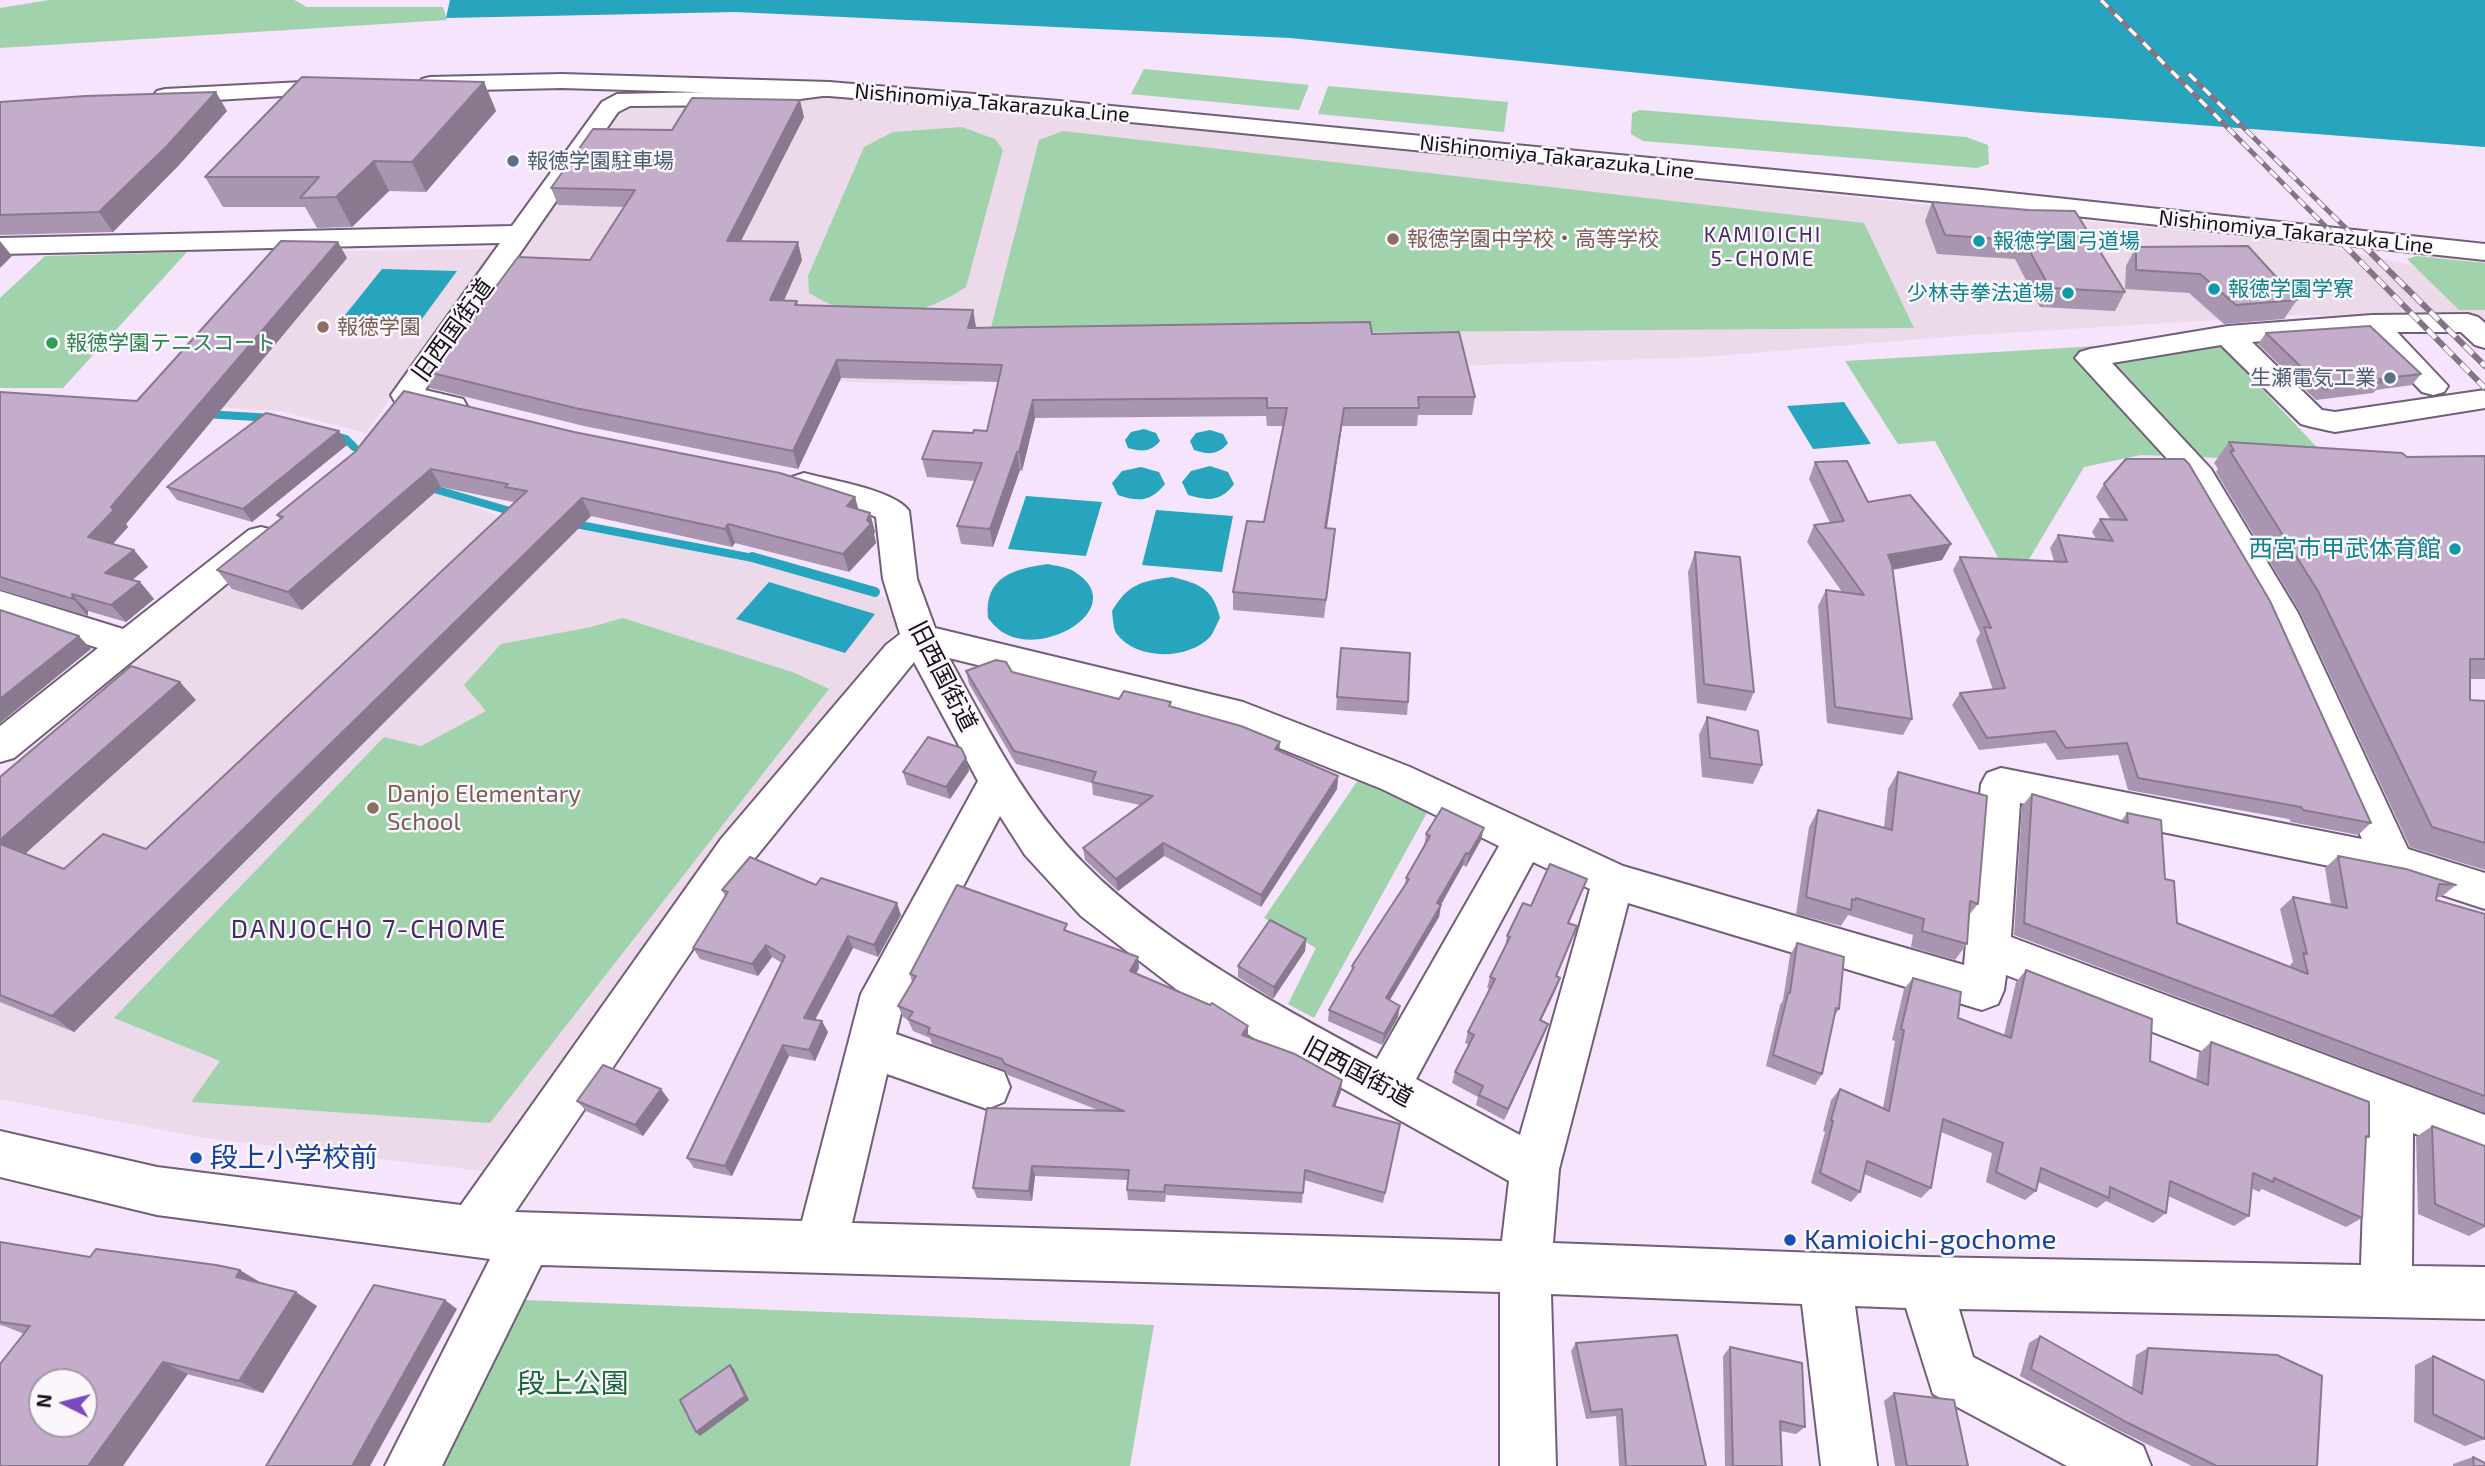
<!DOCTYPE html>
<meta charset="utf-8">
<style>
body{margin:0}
#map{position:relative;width:2485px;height:1466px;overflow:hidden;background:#f6e3fc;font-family:"Exo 2",sans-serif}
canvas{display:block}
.north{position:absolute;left:28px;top:1368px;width:70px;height:70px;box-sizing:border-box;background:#faf6fc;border:2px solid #9f99a1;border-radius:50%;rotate:276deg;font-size:19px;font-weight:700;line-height:28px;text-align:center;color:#160e18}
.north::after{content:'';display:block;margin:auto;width:24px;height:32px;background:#7c49c0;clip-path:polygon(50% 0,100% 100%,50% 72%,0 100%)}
</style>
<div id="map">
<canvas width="2485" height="1466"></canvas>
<div class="north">N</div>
</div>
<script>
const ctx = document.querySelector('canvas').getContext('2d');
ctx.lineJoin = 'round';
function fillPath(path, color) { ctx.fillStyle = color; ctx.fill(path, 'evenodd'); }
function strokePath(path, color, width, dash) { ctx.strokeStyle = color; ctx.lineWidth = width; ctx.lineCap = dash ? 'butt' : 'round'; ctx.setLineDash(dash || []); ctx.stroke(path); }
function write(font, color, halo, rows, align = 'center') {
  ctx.font = font + ' "Exo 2","Noto Sans JP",sans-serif'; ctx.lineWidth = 5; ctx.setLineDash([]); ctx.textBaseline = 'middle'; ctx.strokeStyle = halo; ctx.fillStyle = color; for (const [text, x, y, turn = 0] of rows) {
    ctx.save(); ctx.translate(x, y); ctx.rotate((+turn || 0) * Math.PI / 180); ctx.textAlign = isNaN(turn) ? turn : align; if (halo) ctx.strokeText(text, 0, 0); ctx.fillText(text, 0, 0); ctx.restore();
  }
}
fillPath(new Path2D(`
 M816,96L1057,115L2319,245L2485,281V319L2295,315L1957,336L1704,357L1259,373H986L964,385L592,375L429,378L616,109L641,104Z
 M496,249L366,433L281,411L133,402L278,252Z
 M368,464L498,516L740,557L887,598L899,628L717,841L482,1171L204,1138L0,1099V775Z`), '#ecdaeb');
fillPath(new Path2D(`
 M49,0H294L307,7H443L447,20L0,48V8Z
 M1144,69L1309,85L1299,110L1131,94Z
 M1328,86L1508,102L1504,132L1318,114Z
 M1640,110L1966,137L1988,145L1989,164L1977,168L1643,141L1631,134L1632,113Z
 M962,127L995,139L1003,150L966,287C916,321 861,325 809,293L808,276L864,147L893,132Z
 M1063,131L1864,223L1914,328L989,335L1039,140Z
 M187,252L63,388H0V298L45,256Z
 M2417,256L2485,263V310H2459L2407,259Z
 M2215,339L2327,458H2222L2141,455L2084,467L2025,566L2000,561L1935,441L1898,444L1845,361Z
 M623,618L795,673L829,689L490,1123L191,1102L220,1061L114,1018L384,737L421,746L486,711L464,685L501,644L591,627Z
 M1358,780L1428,811L1314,1018L1288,1004L1316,948L1264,918Z
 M525,1300L1154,1325L1130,1466H436Z`), '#a0d2ac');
fillPath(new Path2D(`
 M450,0H2485V147L2030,112L1290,38L736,12L446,18Z
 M382,269L457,271L416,327L337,325Z
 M1844,402L1871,444L1813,449L1787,406Z
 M1144,429L1156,433L1160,441C1151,452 1142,452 1128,448L1125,440L1131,432Z
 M1210,430L1223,434L1228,443C1218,455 1209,455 1194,450L1190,441L1196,433Z
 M1210,466L1228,472L1234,484C1221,502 1208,501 1188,495L1182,482L1191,471Z
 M1141,467L1159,472L1165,484C1151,502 1138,502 1118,495L1112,483L1122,471Z
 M1026,496L1102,502L1086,556L1008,549Z
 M1156,510L1233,516L1222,572L1142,565Z
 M1048,564C1056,566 1068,567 1075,572C1130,607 1046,658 1004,633C998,630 992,623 988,618C984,577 1013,569 1048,564Z
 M1172,577C1200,584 1213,588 1220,618C1217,623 1214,632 1210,637C1187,661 1135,660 1116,633C1113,627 1113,618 1112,611C1128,584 1141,581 1172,577Z
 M769,582L875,614L845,653L736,619Z`), '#27a5be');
strokePath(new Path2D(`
 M205,414L273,418
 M332,435L346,439L354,447
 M424,486L520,514
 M570,523L758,559`), '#27a5be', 8);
strokePath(new Path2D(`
 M752,557L875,592`), '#27a5be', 10);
const minor = new Path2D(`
 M829,82L837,84L841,89L837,94L756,105L630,106L618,112L425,390L463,399L467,406L463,413L452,415L395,402L391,395L500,243L0,254V238L512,226L602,102L617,94L756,91Z
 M2468,314L2478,317L2485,323V348L2475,345L2461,332H2397L2448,386L2444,392L2433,395L2422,392L2365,333L2252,342L2322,410L2335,412L2485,390V408L2335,432L2312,427L2301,424L2221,345L2112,363L2211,469L2298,613L2408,849L2485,873V909L2393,879L2020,803L2011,937L2485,1115V1161L2413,1133L2412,1266L2485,1267V1319L1959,1309L1973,1357L2143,1446L2151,1466H2067L1933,1394L1906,1308L1855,1306L1877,1466H1821L1802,1304L1551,1294L1556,1466H1500V1292L541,1265L442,1466H385L490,1259L157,1215L0,1177V1131L157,1167L461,1205L721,839L886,645L900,634L883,579L876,517L854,508L792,491L788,484L792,477L804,473C829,480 895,490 909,511L917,579L935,628L1243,702L1410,767L1623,866L1964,965L1981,784L1987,773L2001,768L2362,839L2262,613L2182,475L2075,358L2080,352L2090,349L2228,326L2372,315ZM949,658L1222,725L1382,789L1499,846L1377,1059C1269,1001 1131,927 1054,830C1012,778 982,717 949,658ZM914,662L978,781L861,994L802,1221L515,1212L751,863ZM1000,816L1025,855L1081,916L1176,989L1268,1047L1509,1181L1502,1241L852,1223L887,1074L987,1109L1004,1102L1010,1087L1004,1072L896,1034L905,997ZM1533,862L1590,889L1520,1135L1416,1079ZM1628,903L1982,1010L1998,1004L2004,990L2006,975L2366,1115L2361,1265L1925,1257L1553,1243L1559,1169Z
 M261,527L273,530L278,538L273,546L14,758L0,762V726L98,648L0,616V591L123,629L249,530Z`);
const major = new Path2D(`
 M562,74L829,82L1059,101L1982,190L2485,244V260L1982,206L1059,115L829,96L562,88L430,91L422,89L418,84L422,79L430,77Z
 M342,80L350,82L354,87L350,92L165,103L157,101L153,96L157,91L165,89Z`);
strokePath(minor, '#735e79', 4);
strokePath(major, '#735e79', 4);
fillPath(minor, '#fff');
fillPath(major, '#fff');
const railFar1 = new Path2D(`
 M2101,0L2345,246
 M2189,74L2364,246`);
const rail = new Path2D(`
 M2343,244L2485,388
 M2362,244L2485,366`);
strokePath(railFar1, '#827586', 5);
strokePath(rail, '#827586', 6);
strokePath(railFar1, '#faf6fc', 3.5, [10]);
strokePath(rail, '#faf6fc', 4.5, [12]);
fillPath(new Path2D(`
 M484,82L496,111L426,192L389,191L352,227L317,228L305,207H223L205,177Z
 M0,102L227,111L179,165L113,232L0,235Z
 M804,117L741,241L802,260L784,300L797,301L798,305L973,310L976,327L1372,334L1475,397L1472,415H1418L1417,426H1342L1327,528L1333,547L1324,618L1233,610V592L1264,522L1284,426H1267L1266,416L1035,418L1022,471L1020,470L993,547L961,544L957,526L975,481L927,477L922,459L973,433L987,431L998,382L841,378L798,469L584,426L430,388L420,370L437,366L590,260L624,207L558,205L551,188L672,130Z
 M1932,202L2029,210L2125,292L2115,311L2040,307L2015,259L1937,254L1925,221Z
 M2136,247L2297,300L2284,319L2224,324L2189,293L2125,289L2126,266Z
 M347,258L126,524L128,527L113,544L134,550L148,567L132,580L140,582L154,599L126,622L88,611V616L0,590V392L137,401Z
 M2266,333L2421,374L2412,385L2376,390L2373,393L2316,400L2258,344Z
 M574,432L855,497L858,510L870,513L875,532L874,534L876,543L849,572L735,543L732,547L591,516L74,1032L0,1002V777L196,700L25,854L64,869L146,849L514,503L513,502L441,487L302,610L232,589L217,570L280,519L277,515L355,452Z
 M2229,442L2407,457L2485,456V679H2470V700L2485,701V870L2410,847L2300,612L2216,472L2218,469L2214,463Z
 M347,445L252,522L177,500L167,487Z
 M1815,462L1868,502L1951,544L1942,560L1893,570L1912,719L1903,735L1827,723L1818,606L1826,590L1842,592L1807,542L1814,525L1830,523L1809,479Z
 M2104,484L2371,823L2358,835L2291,822L2289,819L2128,790L2118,755L2057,760L2046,743L1979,750L1952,705L1960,693L1993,690L1976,640L1980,633L1953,570L1960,557L2054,561L2050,548L2058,535L2096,539L2092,532L2100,519L2111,520L2096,497Z
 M1695,552L1754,692L1746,711L1697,703L1688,572Z
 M1341,648L1408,702L1407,715L1336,710Z
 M966,671L1012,672L1119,699L1171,707L1338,776L1337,789L1261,907L1164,856L1118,891L1085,860L1083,848L1140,805L1093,795L1092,783L1016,764L969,684Z
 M1707,717L1762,765L1753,784L1702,777L1699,735Z
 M966,758L969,771L950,799L907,785L903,772Z
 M1898,772L1978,904L1969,915L1967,944L1955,960L1911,947L1913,935L1848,915L1841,926L1796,914L1809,827L1818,810L1884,828L1888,789Z
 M2032,794L2121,821L2127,813L2165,879L2177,923L2290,967V965L2293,962L2280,909L2293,897L2331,905L2325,868L2338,856L2456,885L2441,897H2436V900L2485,914V1113L2014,935L2022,806Z
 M1426,834L1481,840L1466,867L1463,865L1441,905L1439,917L1389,1000L1398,1017L1382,1045L1328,1021L1329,1010L1351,973L1352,966L1405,885L1406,878L1424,847Z
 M816,885L901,915L878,957L853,948L815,1020L828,1032L815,1061L789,1056L732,1176L694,1168L687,1158L782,963L772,957L758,976L700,959L693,948L725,896L722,890Z
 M1582,891L1569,923L1577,926L1556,976L1560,978L1556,989L1541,1020L1548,1024L1544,1035L1504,1120L1476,1105L1478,1097L1452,1083L1455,1072L1469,1045L1465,1043L1468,1032L1490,989L1487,988L1490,977L1505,948L1507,936L1531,906Z
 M1068,932L1138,957L1139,968L1136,973L1248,1037L1342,1080L1341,1091L1335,1107L1400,1124L1383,1203L1304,1180L1302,1203L1166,1195L1165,1202L1128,1200L1127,1190L1128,1180L1035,1176L1032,1201L977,1198L973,1188L1098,1110L1008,1075L1005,1070L932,1044L930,1038L913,1031L908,1020L903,1017L898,1006L912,982L910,974Z
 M1306,939L1305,951L1273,999L1238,977V966Z
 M1797,943L1839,1009L1835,1015L1822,1074L1815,1085L1766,1066L1780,1005L1783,1000L1790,955Z
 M2026,970L2150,1061L2196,1080L2199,1053L2211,1042L2369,1137L2366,1139L2362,1218L2346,1227L2262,1189L2259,1192L2251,1188L2249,1216L2234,1226L2168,1196L2166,1213L2153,1223L2106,1201L2097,1208L2038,1182L2036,1191L2025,1200L1986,1182L1992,1153L1941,1132L1931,1188L1921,1198L1864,1174L1860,1192L1851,1202L1811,1183L1825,1132L1823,1131L1831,1100L1840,1089L1883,1108L1895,1041L1892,1040L1904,989L1913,978L1958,1018L2004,1035L2016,982Z
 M669,1100L643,1136L586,1111L577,1101Z
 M2432,1126L2485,1146V1227L2469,1236L2418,1214L2416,1137Z
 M0,1242L262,1284L317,1306L263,1393L24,1334L7,1327L0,1325Z
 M2040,1336L2132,1388L2136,1355L2148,1348L2317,1466H2192L2116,1429L2020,1376L2029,1343Z
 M1576,1343L1706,1466H1619L1616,1416L1586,1419L1571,1351Z
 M1730,1347L1805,1427L1796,1434L1780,1431L1782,1466H1725L1723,1356Z
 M2433,1356L2485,1439L2465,1446L2414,1422L2415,1365Z
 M1894,1393L1968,1466H1895L1884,1401Z
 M2473,1457L2485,1466H2453V1464Z`), '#a995af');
fillPath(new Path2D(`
 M484,82L496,111L426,192L412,162Z
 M216,92L227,111L179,165L113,232L99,212Z
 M800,100L804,117L732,258L727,241Z
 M374,161L389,191L352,227L336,197Z
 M0,241L12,256L0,268Z
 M338,242L347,258L126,524L128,527L103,554L88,537L111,507Z
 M798,242L802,260L776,318L770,300Z
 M973,310L976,328H968Z
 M837,360L841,378L798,469L793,451Z
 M1033,400L1035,418L1022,471L1019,452Z
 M1344,408L1342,426L1324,546L1325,528Z
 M339,431L347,445L252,522L243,509Z
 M1017,452L1020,470L993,547L990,529Z
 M431,469L441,487L302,610L288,592Z
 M855,497L860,515L847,506Z
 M582,498L591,516L74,1032L52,1016Z
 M870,513L875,532L874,534L876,543L849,572L843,554L867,520Z
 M728,524L735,543L732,547L725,529Z
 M1951,544L1942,560L1879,572L1888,555Z
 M134,550L148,567L120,590L105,573Z
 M140,582L154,599L126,622L111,605Z
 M72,594L88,611V616L73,599Z
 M79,636L91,649L0,723V699Z
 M180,682L196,700L18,860L0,846V840Z
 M1280,742L1279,755L1275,749Z
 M966,758L969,771L950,799L946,787Z
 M1338,776L1337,789L1261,907V895Z
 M1484,828L1481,840L1466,867L1469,854Z
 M1163,843L1164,856L1118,891L1116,879Z
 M1466,853L1463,865L1435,915L1437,903Z
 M897,903L901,915L878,957L874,945Z
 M1441,905L1439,917L1384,1010L1386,998Z
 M848,936L853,948L810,1029L804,1018Z
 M1306,939L1305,951L1273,999L1274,987Z
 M766,945L772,957L758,976L752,964Z
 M1138,957L1139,968L1132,982L1130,971Z
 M1560,978L1556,989L1536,1031L1540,1020Z
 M1400,1006L1398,1017L1382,1045L1384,1034Z
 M822,1021L828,1032L815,1061L809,1050Z
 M1548,1024L1544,1035L1504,1120L1508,1109Z
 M1248,1026V1037L1242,1035Z
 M783,1045L789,1056L732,1176L725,1166Z
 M1342,1080L1341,1091L1331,1117L1333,1106Z
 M661,1089L669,1100L643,1136L635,1125Z
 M1032,1166L1035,1176L1032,1201L1029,1191Z
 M240,1270L263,1284L236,1277Z
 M296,1292L317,1306L263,1393L239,1381Z
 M445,1300L457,1309L370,1466H352Z
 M163,1362L188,1374L123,1466H88Z
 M730,1365L734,1369L749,1400L700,1436L696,1432Z`), '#89798e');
const building = new Path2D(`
 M302,77L484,82L412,162L374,161L336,197L300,198L319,177H205Z
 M216,92L167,146L99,212L0,215V102L86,96Z
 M692,98L800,100L727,241L798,242L770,300L797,301L795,305L973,310L968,328L1370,322L1372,334L1459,332L1475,397H1418L1419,408H1344L1325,528L1335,529L1326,600L1233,592L1247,521L1264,522L1287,408H1267V398L1033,400L1019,452H1017L990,529L957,526L982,463L922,459L933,431L973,433L974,430L987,431L1002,365L837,360L793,451L575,408L420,370L424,366H437L518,257L590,260L635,190L551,188L593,129L672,130Z
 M1932,202L2029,210L2075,211L2125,292L2050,288L2024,241L1945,235Z
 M281,241L338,242L111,507L114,510L88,537L134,550L105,573L140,582L111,605L72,594L73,599L0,577V392L137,401Z
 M2248,246L2297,300L2236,305L2200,274L2136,270V247Z
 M2370,326L2421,374L2379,379L2382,382L2324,389L2266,333Z
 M404,391L574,432L780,473L855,497L847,506L870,513L867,520L871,524L843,554L728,524L725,529L582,498L52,1016L0,995V844L64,869L103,834L146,849L527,491L505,487L508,484L431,469L288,592L217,570L283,517L277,515L355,452Z
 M266,413L339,431L243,509L167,487Z
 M2229,442L2402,453L2407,457L2485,456V659H2470V700L2485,701V843L2432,827L2318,591L2230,451H2234Z
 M2126,459H2184L2189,464L2270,601L2371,823L2303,810L2301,807L2138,778L2127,743L2066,748L2055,731L1987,738L1960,693L2005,688L1984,627L1991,628L1960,557L2067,562L2058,535L2113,541L2100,519L2127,520L2104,484Z
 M1847,461L1868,502L1910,495L1951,544L1888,555L1892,565L1912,719L1835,707L1826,590L1864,595L1814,525L1844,521L1815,462Z
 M1695,552L1740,557L1754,692L1704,684Z
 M0,610L79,636L0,699Z
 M1341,648L1410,653L1408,702L1337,697Z
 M996,660L1006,662L1012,672L1119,699L1124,691L1171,702L1169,706L1241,726L1280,742L1275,749L1338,776L1261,895L1163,843L1116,879L1083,848L1153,796L1092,782L1096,772L1014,751L966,671Z
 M131,666L180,682L0,840V777Z
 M1707,717L1758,731L1762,765L1710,758Z
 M928,737L961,748L966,758L946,787L903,772Z
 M1898,772L1987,796L1978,904L1970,901L1967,944L1922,931L1924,919L1856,898L1855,900L1852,899L1851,910L1806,897L1818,810L1892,830Z
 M2032,794L2128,823L2127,813L2161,820L2165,879L2174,881L2177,923L2308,974L2303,953L2307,954L2293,897L2347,908L2338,856L2406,869L2456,885L2439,884L2436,900L2485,914V1096L2024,923Z
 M1442,808L1484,828L1469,854L1466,853L1437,903L1441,905L1386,998L1400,1006L1384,1034L1329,1010L1354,967L1352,966L1409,879L1406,878L1430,836L1426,834Z
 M750,857L816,885L821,878L897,903L874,945L848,936L804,1018L822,1021L809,1050L783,1045L725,1166L687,1158L785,956L766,945L752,964L693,948L728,892L722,890Z
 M1550,864L1587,879L1568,923L1577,926L1556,976L1560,978L1540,1020L1548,1024L1508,1109L1479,1095L1483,1086L1455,1072L1474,1035L1468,1032L1495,979L1490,977L1510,937L1507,936L1523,903L1531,906Z
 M957,885L1067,924L1064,930L1138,957L1130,971L1210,1005L1212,1003L1248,1026L1242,1035L1295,1054L1342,1080L1333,1106L1400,1124L1385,1193L1305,1170L1303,1193L1165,1185L1164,1192L1127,1190L1129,1170L1032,1166L1029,1191L973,1188L987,1108L1124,1111L1005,1064L1002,1059L928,1033L930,1028L908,1019L913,1012L898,1006L916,976L910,974Z
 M1270,920L1306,939L1274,987L1238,966Z
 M1797,943L1844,957L1839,1009L1836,1008L1822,1074L1773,1055L1788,993H1790Z
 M2026,970L2152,1019L2150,1061L2208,1085L2211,1042L2369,1102V1137L2366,1136L2362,1218L2274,1178L2273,1182L2253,1173L2249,1216L2170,1181L2166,1213L2110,1187L2109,1198L2041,1168L2036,1191L1996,1172L2003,1143L1943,1119L1931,1188L1867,1161L1860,1192L1820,1173L1833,1121L1831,1120L1840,1089L1889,1111L1904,1030L1901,1029L1913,978L1961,992L1958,1018L2011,1038Z
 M603,1065L661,1089L635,1125L577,1101Z
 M2432,1126L2485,1146V1226L2435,1204Z
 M0,1242L90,1257L96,1249L216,1265L240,1270L236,1277L296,1292L239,1381L163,1362L88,1466H0V1364L30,1326L0,1322ZM42,1382H84V1424H42Z
 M374,1285L445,1300L352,1466H266Z
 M1677,1335L1706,1466H1626L1622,1409L1591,1412L1576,1343Z
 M2040,1336L2142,1394L2148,1348L2277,1355L2322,1376L2317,1466H2217L2128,1423L2031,1369Z
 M1730,1347L1802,1363L1805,1427L1780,1421L1782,1466H1733Z
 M2433,1356L2485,1381V1439L2433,1414Z
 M730,1365L745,1396L696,1432L680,1400Z
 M1894,1393L1954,1400L1968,1466H1907Z
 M2473,1457L2485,1463V1466H2474Z`);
fillPath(building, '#c4adcb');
strokePath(building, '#89798e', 2);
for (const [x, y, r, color] of [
 [513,161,7,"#5c6f8a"],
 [1393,239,7,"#8d6e63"],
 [1979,241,7,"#0f9aa8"],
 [2214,289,7,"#0f9aa8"],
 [2068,293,7,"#0f9aa8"],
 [323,327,7,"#8d6e63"],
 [52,343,7,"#2e9e5b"],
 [2390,378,7,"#5c6f8a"],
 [2455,549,7,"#0f9aa8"],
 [373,808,7,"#8d6e63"],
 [196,1158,7,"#1a4fb4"],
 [1790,1240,7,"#1a4fb4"]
]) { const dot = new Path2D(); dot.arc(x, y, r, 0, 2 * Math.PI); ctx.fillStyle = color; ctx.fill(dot); strokePath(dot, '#faf6fc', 2.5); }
write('21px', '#160e18', '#faf6fc', [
 ["Nishinomiya Takarazuka Line",992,103,5],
 ["Nishinomiya Takarazuka Line",1557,157,6],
 ["Nishinomiya Takarazuka Line",2296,232,6]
]);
write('21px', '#4e5e75', '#faf6fc', [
 ["報徳学園駐車場",527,161],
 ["生瀬電気工業",2376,378,"right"]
], 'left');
ctx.letterSpacing = '2px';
write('21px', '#432b66', '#faf6fc', [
 ["KAMIOICHI",1763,235],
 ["5-CHOME",1763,259]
]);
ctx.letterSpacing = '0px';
write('21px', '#785e54', '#faf6fc', [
 ["報徳学園中学校・高等学校",1407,239],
 ["報徳学園",337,327]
], 'left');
write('21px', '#0d838f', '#faf6fc', [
 ["報徳学園弓道場",1993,241],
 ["報徳学園学寮",2228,289],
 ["少林寺拳法道場",2054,293,"right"]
], 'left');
write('21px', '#27864d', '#faf6fc', [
 ["報徳学園テニスコート",66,343]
], 'left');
write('24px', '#160e18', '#faf6fc', [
 ["旧西国街道",453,330,-54],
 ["旧西国街道",943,676,63],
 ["旧西国街道",1358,1072,28]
]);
write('24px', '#0d838f', '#faf6fc', [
 ["西宮市甲武体育館",2441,549]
], 'right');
write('24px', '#785e54', '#faf6fc', [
 ["Danjo Elementary",387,794],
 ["School",387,822]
], 'left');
ctx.letterSpacing = '2px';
write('26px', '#432b66', '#faf6fc', [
 ["DANJOCHO 7-CHOME",369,929]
]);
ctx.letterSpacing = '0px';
write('28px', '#164399', '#faf6fc', [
 ["段上小学校前",210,1158],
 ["Kamioichi-gochome",1804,1240]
], 'left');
write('28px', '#166936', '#faf6fc', [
 ["段上公園",573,1384]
]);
</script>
